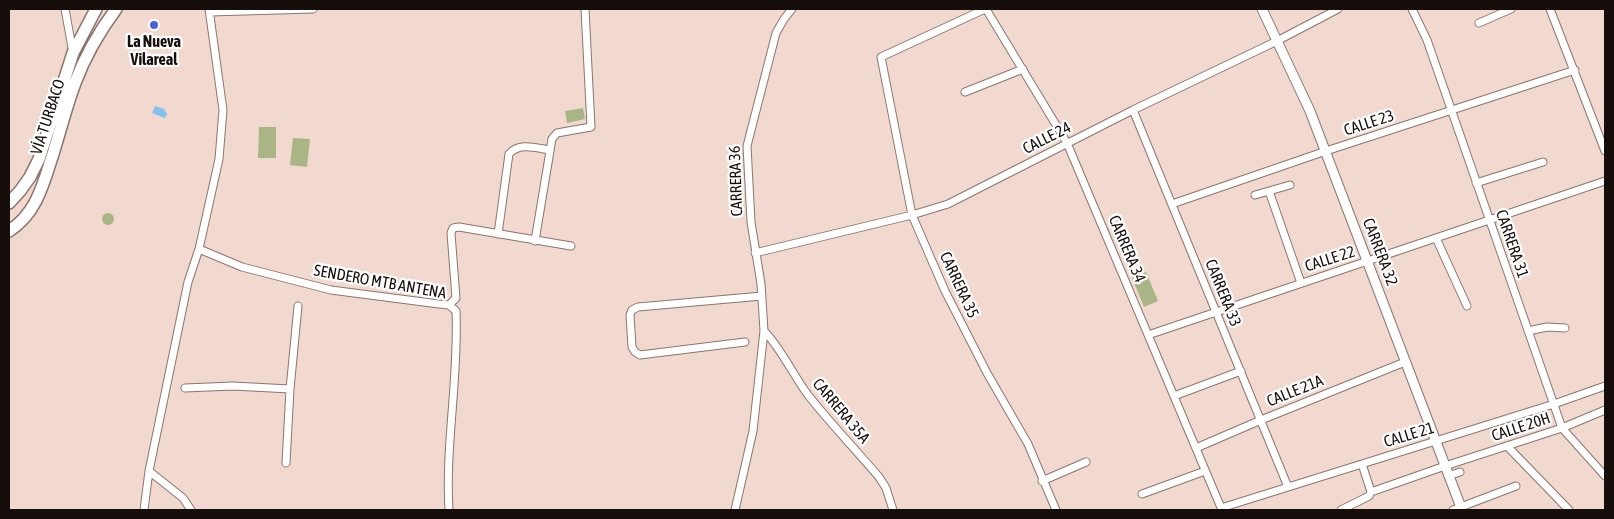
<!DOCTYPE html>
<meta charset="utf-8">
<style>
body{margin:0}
#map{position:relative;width:1614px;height:519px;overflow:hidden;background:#f2d9d0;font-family:"Asap Condensed",sans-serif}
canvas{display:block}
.frame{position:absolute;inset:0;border:10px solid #160e0b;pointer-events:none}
</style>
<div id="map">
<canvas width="1614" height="519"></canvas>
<div class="frame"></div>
</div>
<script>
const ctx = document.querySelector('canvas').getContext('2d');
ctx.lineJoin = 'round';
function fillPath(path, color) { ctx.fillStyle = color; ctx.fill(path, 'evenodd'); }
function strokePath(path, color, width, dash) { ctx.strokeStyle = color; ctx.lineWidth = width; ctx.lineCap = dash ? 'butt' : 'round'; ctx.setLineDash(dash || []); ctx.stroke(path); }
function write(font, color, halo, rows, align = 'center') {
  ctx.font = font + ' "Asap Condensed",sans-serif'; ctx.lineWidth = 4.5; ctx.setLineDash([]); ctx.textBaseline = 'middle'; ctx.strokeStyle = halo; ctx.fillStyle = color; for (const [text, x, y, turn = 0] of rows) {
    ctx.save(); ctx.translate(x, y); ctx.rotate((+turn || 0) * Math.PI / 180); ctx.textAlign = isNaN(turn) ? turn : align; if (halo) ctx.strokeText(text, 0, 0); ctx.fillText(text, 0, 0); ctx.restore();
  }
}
fillPath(new Path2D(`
 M583,108L585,119L567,123L565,111Z
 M259,127H276V158H258Z
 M293,138L310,139L307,167L290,165Z
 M102 219a6 6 0 1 1 12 0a6 6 0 1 1-12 0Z
 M1146,272L1158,301L1144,307L1132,278Z`), '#a9b584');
fillPath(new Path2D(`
 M155,106L164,109L167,114L165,118L152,113Z`), '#83c1ee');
const minor = new Path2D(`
 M65,9L73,53
 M985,9L881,57L912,215L945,291L987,373L1028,444L1056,510
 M986,9L1067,143L1222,510
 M1412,9L1427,40L1562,428L1605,476
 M1550,9L1605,151
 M210,12L313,9
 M1479,23L1511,9
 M965,92L1023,69
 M1133,110L1288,487
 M1476,183L1543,162
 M1269,191L1301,283
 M1255,195L1290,185
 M1172,204L1326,151L1575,70
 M498,234L509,154C519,142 536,148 550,150
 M1436,238L1467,306
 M535,241L552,139L557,133L591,127L585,9
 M199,249L242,267L331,290L439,304L449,305L456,311C459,378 445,444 449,510
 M755,253L912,215L948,204L1133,110L1277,41L1338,9
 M449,305L456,298L451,233L453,228L459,227L571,246
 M764,331C781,348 793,375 808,395C830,423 856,450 879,477L886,488L893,510
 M1528,331L1547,327L1565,328
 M1148,335L1605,181
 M745,342L640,355L635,352L632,347L630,315L632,310L638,307L762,296
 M185,388L233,386L290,389
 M1174,396L1241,371
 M1507,446L1569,510
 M1196,448L1261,420L1405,362
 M286,463L290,389L298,306
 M149,471L183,498L191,510
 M1448,476L1460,472
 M1042,481L1086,462
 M1371,492L1445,466L1562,428L1605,410
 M1142,494L1205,471
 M1221,508L1554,404L1605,386
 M144,510L149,471L188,282L199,249L219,159L223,110L209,9
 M735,510L753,431L764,331L761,284L751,222L747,146L776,33L784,19L792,9
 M1341,510L1369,496L1371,492L1362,464
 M1453,510L1516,486`);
const tertiary = new Path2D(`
 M1262,9L1310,111L1462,510`);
const trunk = new Path2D(`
 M9,203L20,191L30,177L39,159L73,53L96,9
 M9,231C36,214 43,185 52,157C60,132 66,107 75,83C85,56 99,32 116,9`);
strokePath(minor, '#8b756d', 9);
strokePath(tertiary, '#8b756d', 11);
strokePath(trunk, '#8b756d', 14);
strokePath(minor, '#fff', 7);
strokePath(tertiary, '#fff', 9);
strokePath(trunk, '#fff', 11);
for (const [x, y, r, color] of [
 [154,25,5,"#4962d6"]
]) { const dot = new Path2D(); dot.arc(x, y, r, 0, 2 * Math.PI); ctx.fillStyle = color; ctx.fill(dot); strokePath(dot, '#fff', 2); }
write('bold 16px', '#160e0b', '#fff', [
 ["La Nueva",154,42],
 ["Vilareal",154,60]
]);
write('16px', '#160e0b', '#fff', [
 ["VÍA TURBACO",48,117,-72],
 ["CALLE 23",1369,123,-18],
 ["CALLE 24",1047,138,-27],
 ["CARRERA 36",736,181,-92],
 ["CARRERA 31",1512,244,71],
 ["CARRERA 34",1127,249,67],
 ["CARRERA 32",1380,252,69],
 ["CALLE 22",1330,259,-18],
 ["SENDERO MTB ANTENA",380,282,10],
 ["CARRERA 35",959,285,65],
 ["CARRERA 33",1223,293,68],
 ["CALLE 21A",1295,391,-22],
 ["CARRERA 35A",841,411,50],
 ["CALLE 20H",1521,427,-18],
 ["CALLE 21",1409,435,-17]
]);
</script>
